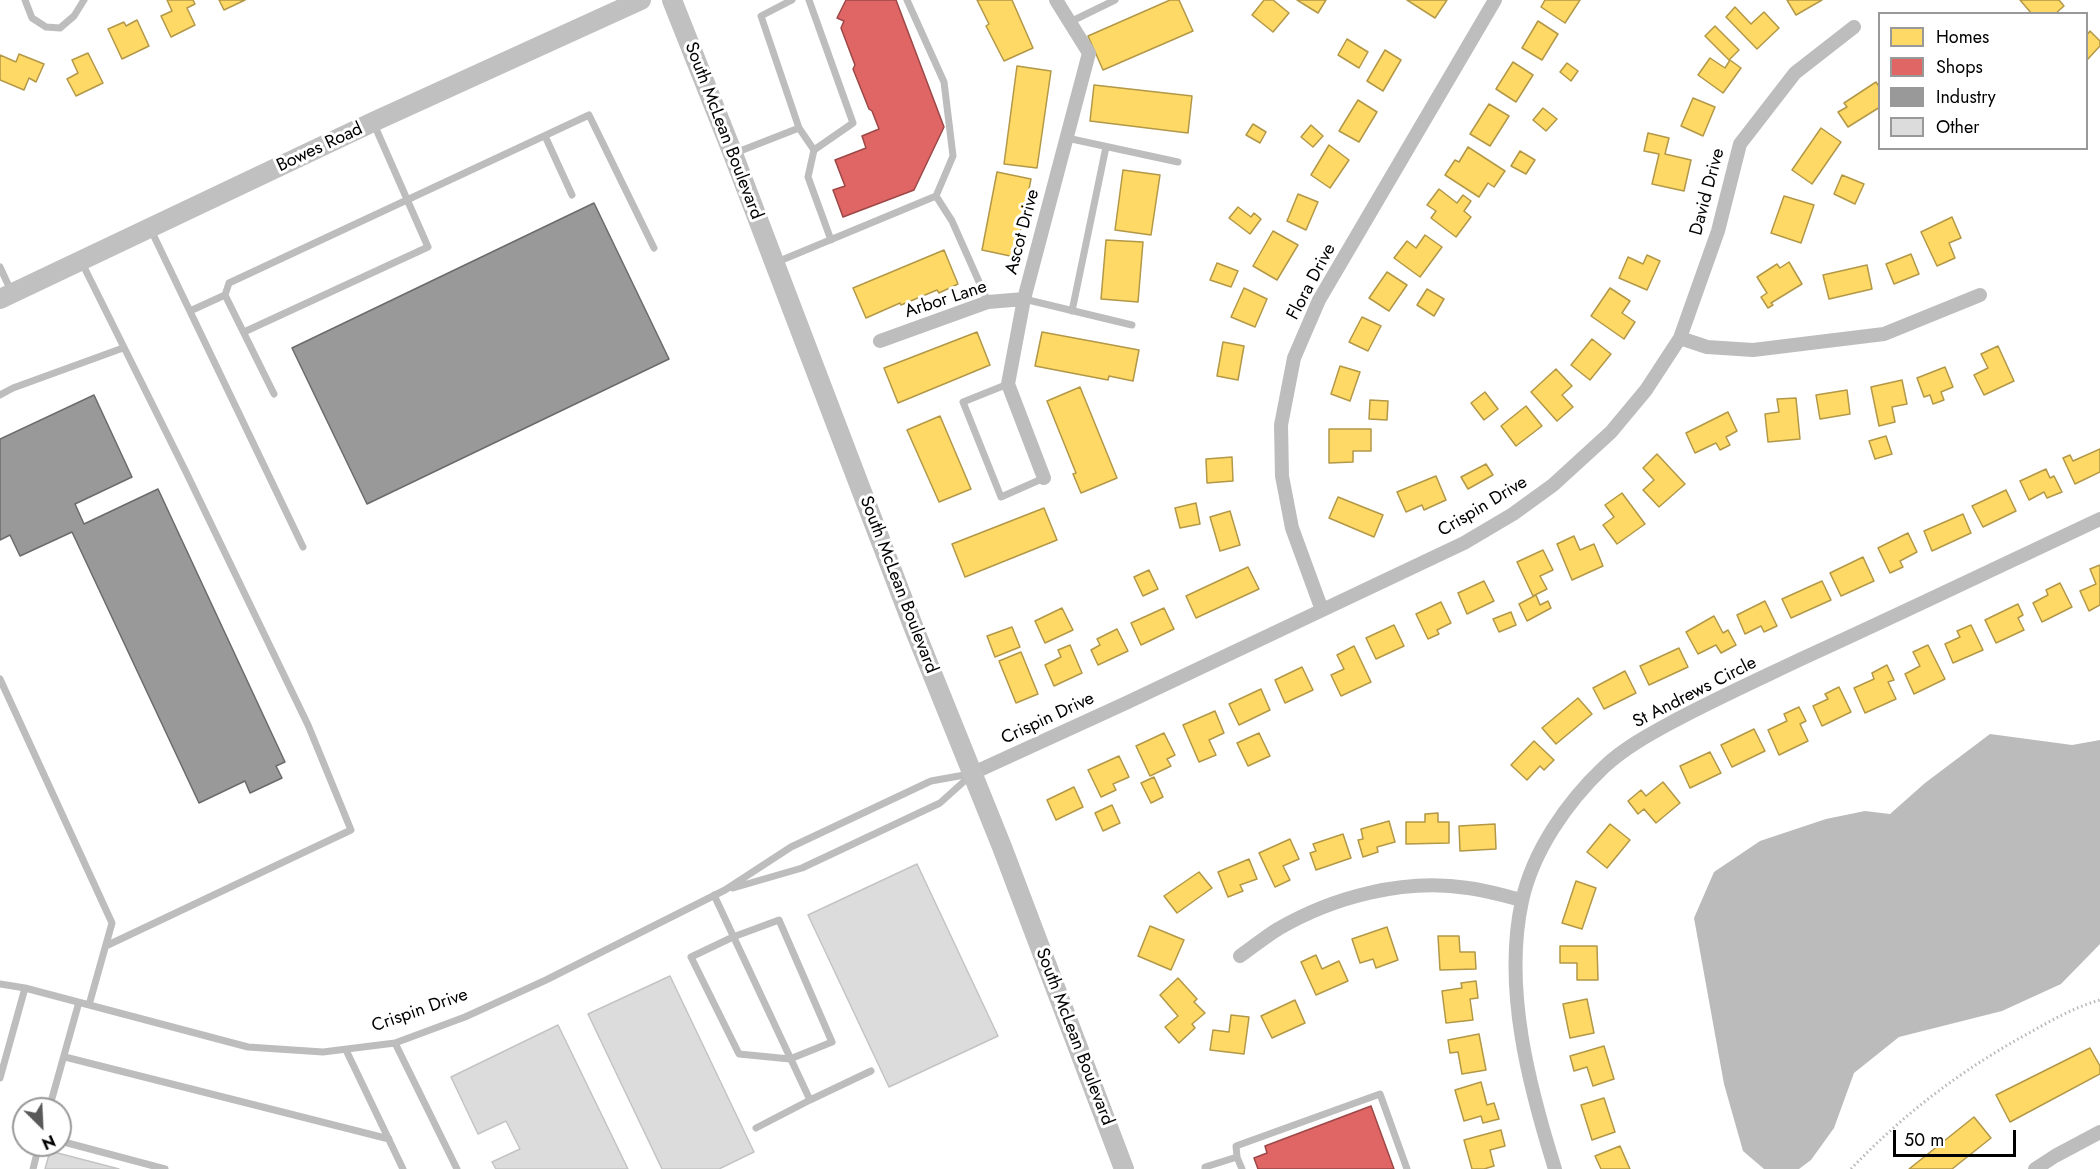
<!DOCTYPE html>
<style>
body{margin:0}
#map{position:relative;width:2100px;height:1169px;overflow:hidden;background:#fff;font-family:Jost,sans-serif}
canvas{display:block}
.legend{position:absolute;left:1878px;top:12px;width:210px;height:138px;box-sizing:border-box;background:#fff;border:2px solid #999;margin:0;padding:8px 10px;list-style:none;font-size:18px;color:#000}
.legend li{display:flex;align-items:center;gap:12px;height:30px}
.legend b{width:30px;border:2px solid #999}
.north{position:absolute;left:12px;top:1097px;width:60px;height:60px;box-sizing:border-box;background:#fff;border:2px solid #999;border-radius:50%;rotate:156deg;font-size:16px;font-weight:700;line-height:24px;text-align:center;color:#000}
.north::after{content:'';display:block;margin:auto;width:21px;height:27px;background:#595959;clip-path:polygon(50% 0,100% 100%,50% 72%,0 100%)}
.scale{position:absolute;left:1893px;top:1130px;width:123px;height:27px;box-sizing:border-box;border:3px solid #000;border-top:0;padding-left:8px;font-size:18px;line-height:21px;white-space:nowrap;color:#000;-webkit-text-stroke:4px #fff;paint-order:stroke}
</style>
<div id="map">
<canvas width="2100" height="1169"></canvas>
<ul class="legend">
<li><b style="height:16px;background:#ffd966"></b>Homes</li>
<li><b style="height:16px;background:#e06666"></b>Shops</li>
<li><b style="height:16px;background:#999"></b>Industry</li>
<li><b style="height:16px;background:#dcdcdc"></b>Other</li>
</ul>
<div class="north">N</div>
<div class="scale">50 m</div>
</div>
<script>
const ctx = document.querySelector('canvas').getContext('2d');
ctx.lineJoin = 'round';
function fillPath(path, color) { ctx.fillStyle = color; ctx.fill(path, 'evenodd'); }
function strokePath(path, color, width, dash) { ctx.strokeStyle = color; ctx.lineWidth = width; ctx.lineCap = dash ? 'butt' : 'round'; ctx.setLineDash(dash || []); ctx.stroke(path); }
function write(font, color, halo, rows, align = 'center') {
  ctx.font = font + ' Jost,sans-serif'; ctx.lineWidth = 6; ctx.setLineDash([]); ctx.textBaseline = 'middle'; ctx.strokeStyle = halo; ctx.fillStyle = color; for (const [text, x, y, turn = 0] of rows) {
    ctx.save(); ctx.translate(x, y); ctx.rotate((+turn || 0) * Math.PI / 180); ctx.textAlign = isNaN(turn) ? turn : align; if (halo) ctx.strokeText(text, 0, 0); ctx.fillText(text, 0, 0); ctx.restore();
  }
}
fillPath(new Path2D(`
 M1990,734L2072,745L2100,740V944L2061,984L2002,1011L1899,1037L1854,1073L1834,1128L1811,1160L1799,1169H1764L1743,1151L1724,1084L1694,918L1714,872L1760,841L1826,819L1865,811L1890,814L1925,783Z`), '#bbb');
const homes = new Path2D(`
 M167,0H193L195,4L187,8L195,25L171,37L161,16L172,11Z
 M219,0H245L224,10Z
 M977,0H1012L1033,48L1004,61L986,26L989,24Z
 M1170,0H1179L1193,31L1103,70L1088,36Z
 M1264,0H1273L1289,13L1273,32L1252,15Z
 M1297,0H1326L1318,13Z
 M1407,0H1447L1435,18Z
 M1545,0H1580L1565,23L1541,7Z
 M1787,0H1822L1796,15Z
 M2020,0H2059L2064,6L2055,14H2032Z
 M1735,7L1751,24L1764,12L1779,28L1757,49L1726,17Z
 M137,20L149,46L122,59L108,29L124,22L126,26Z
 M1538,21L1558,34L1542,60L1522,48Z
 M1715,26L1739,50L1729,60L1705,36Z
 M2090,31L2100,41V46L2087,60L2086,36Z
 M1347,39L1368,52L1359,68L1338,55Z
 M1385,50L1401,60L1383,91L1367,81Z
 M88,53L103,83L76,96L67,79L78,73L72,60Z
 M19,54L44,64L36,82L29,78L24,90L0,80V55L16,62Z
 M1710,58L1725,68L1730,60L1741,68L1723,93L1698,75Z
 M1513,62L1533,75L1516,102L1496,89Z
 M1567,63L1578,71L1571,81L1560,72Z
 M1017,66L1051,71L1037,168L1004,164Z
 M1876,82L1880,88V107L1848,127L1838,112L1847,107L1844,103Z
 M1094,85L1192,96L1188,133L1090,121Z
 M1693,98L1715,107L1703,136L1681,126Z
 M1358,100L1377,112L1359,142L1339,131Z
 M1489,104L1509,116L1490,146L1470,134Z
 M1543,108L1557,119L1546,131L1533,120Z
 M1253,124L1266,132L1260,143L1246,135Z
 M1311,125L1323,136L1313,147L1301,137Z
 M1821,128L1841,142L1812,184L1792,170Z
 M1648,133L1669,138L1665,154L1691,160L1684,191L1652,184L1659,154L1644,151Z
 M1329,145L1349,160L1330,188L1311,175Z
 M1468,147L1505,171L1494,187L1488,183L1479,197L1445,175L1455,160L1459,162Z
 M1520,151L1535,160L1526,174L1511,166Z
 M1123,170L1160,175L1151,235L1115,230Z
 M997,172L1031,179L1015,257L982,250Z
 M1842,175L1864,184L1855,204L1834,194Z
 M1439,189L1457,203L1463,195L1471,201L1464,211L1471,217L1456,237L1431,218L1436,211L1427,205Z
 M1298,194L1318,202L1306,230L1287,221Z
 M1784,196L1814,205L1801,243L1771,233Z
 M1238,207L1251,217L1254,213L1261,219L1250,234L1229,218Z
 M1952,217L1961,238L1949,243L1955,258L1937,266L1921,232Z
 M1273,231L1298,245L1277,280L1253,266Z
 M1425,235L1442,247L1420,277L1394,258L1407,241L1416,248Z
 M1106,240L1143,242L1138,302L1101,299Z
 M944,250L958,284L939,293L937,290L901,305L900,303L866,318L853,288Z
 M1911,254L1919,274L1894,284L1886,264Z
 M1647,255L1660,261L1647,290L1619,278L1628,257L1643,264Z
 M1789,262L1802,284L1771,303L1773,305L1768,308L1761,297L1767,293L1757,277L1777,264L1780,268Z
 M1217,263L1238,271L1231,287L1210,280Z
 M1867,265L1872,289L1829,299L1823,275Z
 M1387,272L1407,285L1389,311L1369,298Z
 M1244,288L1267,299L1255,327L1231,317Z
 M1610,288L1630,301L1622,313L1635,322L1624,339L1591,316Z
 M1427,289L1444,299L1434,316L1417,305Z
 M1362,317L1381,326L1368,351L1349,342Z
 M977,332L990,365L898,403L884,368Z
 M1042,332L1139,350L1133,381L1109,376L1108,380L1035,366Z
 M1592,339L1611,354L1590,380L1571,365Z
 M1223,342L1244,346L1238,380L1217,376Z
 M1998,346L2014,381L1984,395L1974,375L1988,368L1981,354Z
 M1340,366L1360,372L1350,401L1331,394Z
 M1945,367L1953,387L1941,392L1944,400L1933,404L1930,395L1924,397L1917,378Z
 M1556,369L1572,386L1562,395L1573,407L1557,421L1531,392Z
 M1902,380L1907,404L1892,407L1895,422L1879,426L1871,387Z
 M1080,387L1117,478L1081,493L1073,474L1076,473L1047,401Z
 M1847,390L1850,414L1820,419L1816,395Z
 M1485,392L1498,409L1484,420L1471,403Z
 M1796,398L1800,439L1768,442L1765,414L1779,412L1777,399Z
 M1370,400L1388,401L1387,420L1369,419Z
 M1526,406L1542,426L1516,446L1501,426Z
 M1728,412L1737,431L1726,437L1730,445L1720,450L1716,443L1695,453L1686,433Z
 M940,416L971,489L939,502L907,430Z
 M1329,429H1371V451H1353V462L1329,463Z
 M1886,436L1892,454L1875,459L1869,441Z
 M2100,449V472L2075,484L2063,458L2070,455L2073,461Z
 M1657,454L1685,484L1659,507L1643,490L1654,480L1643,468Z
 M1232,457L1233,481L1207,483L1206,459Z
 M1486,464L1493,475L1468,489L1461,477Z
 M2046,469L2050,478L2054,476L2062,492L2047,498L2044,492L2029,500L2020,481Z
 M1436,476L1446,500L1424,510L1422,505L1406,512L1397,492Z
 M2006,490L2016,511L1983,527L1972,506Z
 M1622,493L1645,524L1617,544L1603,525L1614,517L1605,505Z
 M1338,497L1383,515L1374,537L1329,518Z
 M1196,503L1200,524L1180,528L1175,508Z
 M1044,508L1057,540L965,577L952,544Z
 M1230,511L1240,545L1220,551L1210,517Z
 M1963,514L1971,533L1932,551L1924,531Z
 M1908,533L1917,552L1900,561L1903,567L1890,573L1878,548Z
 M1574,536L1580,550L1594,544L1603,566L1572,580L1557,544Z
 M1543,550L1553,570L1540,576L1547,589L1533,596L1517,562Z
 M1863,557L1874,581L1841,596L1830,573Z
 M2100,565V605L2089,611L2080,591L2096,584L2090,569Z
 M1248,567L1259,589L1196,618L1186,596Z
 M1149,570L1158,589L1143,596L1134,577Z
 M1484,581L1494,601L1467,614L1458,593Z
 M1822,581L1831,600L1791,618L1782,599Z
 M2060,583L2072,607L2042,622L2033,603L2048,595L2046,590Z
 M1536,595L1540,605L1548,601L1551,608L1527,621L1519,604Z
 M1765,601L1777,626L1764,632L1761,626L1745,634L1737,615Z
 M1441,602L1451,623L1437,630L1439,634L1428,639L1416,614Z
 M2018,604L2023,615L2018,618L2024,630L1996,643L1985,620Z
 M1062,608L1073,630L1045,643L1035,621Z
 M1164,608L1174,629L1141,645L1131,623Z
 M1511,612L1516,625L1499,632L1493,619Z
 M1714,616L1723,633L1728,630L1736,645L1721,653L1716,645L1698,654L1686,632Z
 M1394,625L1404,646L1376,659L1366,638Z
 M1971,625L1983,650L1953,663L1945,644L1960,637L1957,631Z
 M1012,627L1020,647L995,657L987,636Z
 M1117,629L1128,651L1098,665L1091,650L1100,645L1097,639Z
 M1070,645L1082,673L1054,686L1045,665L1061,657L1058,650Z
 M1928,645L1945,679L1914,694L1905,674L1920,666L1913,652Z
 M1354,646L1371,682L1341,696L1331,675L1344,669L1337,655Z
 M1679,648L1688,667L1649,685L1640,666Z
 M1021,652L1038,694L1016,703L999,661Z
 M1887,665L1894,680L1888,682L1896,699L1865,713L1854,688L1874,679L1872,673Z
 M1302,667L1313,690L1285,703L1275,680Z
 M1625,671L1636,693L1604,709L1593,688Z
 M1839,687L1851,712L1822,726L1813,706L1828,699L1825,694Z
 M1261,689L1270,710L1239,725L1229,704Z
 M1578,698L1592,714L1556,744L1542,728Z
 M1799,707L1806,721L1800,724L1808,741L1779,755L1768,730L1787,721L1784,714Z
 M1215,711L1224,733L1209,740L1216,755L1199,762L1183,725Z
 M1754,729L1765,751L1732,767L1721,745Z
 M1164,733L1175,755L1167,759L1171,766L1150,776L1136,746Z
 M1259,733L1270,756L1248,766L1237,743Z
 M1534,741L1554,760L1544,770L1540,766L1527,780L1511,765Z
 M1710,752L1721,773L1690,788L1680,766Z
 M1119,756L1129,777L1113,784L1116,790L1101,797L1088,770Z
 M1154,777L1163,797L1151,803L1141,783Z
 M1663,782L1680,803L1656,823L1644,809L1638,814L1628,801L1641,790L1646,796Z
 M1074,787L1083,807L1056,820L1047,800Z
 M1112,805L1120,823L1103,831L1095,813Z
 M1438,813V822H1449V843L1406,844V822H1425V814Z
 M1389,821L1395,842L1377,847L1378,852L1363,857L1358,840L1363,839L1361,829Z
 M1495,824L1496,849L1460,851L1459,826Z
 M1610,824L1630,840L1607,868L1587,852Z
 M1343,834L1351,858L1316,870L1310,853L1316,851L1313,844Z
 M1290,839L1299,859L1283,866L1290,880L1275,887L1259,853Z
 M1249,859L1257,879L1240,885L1243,891L1228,897L1218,872Z
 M1199,872L1212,888L1177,913L1164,896Z
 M1576,881L1596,888L1582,929L1562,923Z
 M1150,926L1184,940L1171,970L1138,956Z
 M1387,927L1398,960L1376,968L1373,959L1360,963L1352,939Z
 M1438,936H1459L1460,952H1475L1476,969L1440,970Z
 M1560,946H1597L1598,980H1577V963H1560Z
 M1316,955L1322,969L1339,961L1348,981L1316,995L1301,962Z
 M1178,978L1197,999L1194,1002L1205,1013L1192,1024L1195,1028L1179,1043L1165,1027L1178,1016L1160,995Z
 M1476,981L1478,998L1470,999L1473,1020L1446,1023L1442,991L1462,988L1461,983Z
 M1587,999L1594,1033L1570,1038L1563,1004Z
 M1295,1000L1305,1023L1272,1038L1261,1016Z
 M1231,1015L1249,1017L1244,1054L1210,1050L1213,1030L1229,1032Z
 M1479,1034L1486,1070L1462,1074L1458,1052L1450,1053L1448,1040Z
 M1604,1046L1614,1079L1593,1086L1587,1067L1574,1071L1570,1056Z
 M2090,1048L2100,1066V1074L2010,1122L1996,1095Z
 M1481,1082L1487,1105L1494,1103L1499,1119L1483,1123L1481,1116L1464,1121L1455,1090Z
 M1604,1098L1615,1132L1592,1140L1581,1105Z
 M1974,1117L1991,1138L1952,1169H1909Z
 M1501,1130L1505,1146L1490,1150L1494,1166L1484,1169H1472L1464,1140Z
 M1620,1146L1630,1169H1601L1595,1156Z`);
fillPath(homes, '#ffd966');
strokePath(homes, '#b29847', 1.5);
const shops = new Path2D(`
 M846,0H896L944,127L914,190L843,217L833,190L845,186L835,160L866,148L862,136L879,129L872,111L869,109L853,69L855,65L841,28L844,21L837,18Z
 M1371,1106L1394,1169H1258L1254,1158L1267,1153L1265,1146Z`);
fillPath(shops, '#e06666');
strokePath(shops, '#9d4747', 1.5);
const industry = new Path2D(`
 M594,203L669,359L367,504L292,348Z
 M94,395L132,477L75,504L84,524L158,489L285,762L276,766L282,778L250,793L245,781L199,803L72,532L20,556L10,535L0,540V439Z`);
fillPath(industry, '#999');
strokePath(industry, '#6b6b6b', 1.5);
const building = new Path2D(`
 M917,864L998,1036L889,1087L808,915Z
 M670,976L754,1152L719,1169H662L588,1014Z
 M558,1025L628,1169H496L492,1162L520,1149L506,1121L478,1134L451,1077Z
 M50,1151L119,1169H45Z`);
fillPath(building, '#dcdcdc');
strokePath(building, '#c4c4c4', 1.5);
strokePath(new Path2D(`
 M1851,1169C1903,1114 1963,1069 2029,1033C2052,1020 2075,1007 2100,1000`), '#b8b8b8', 3, [1.5, 3]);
strokePath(new Path2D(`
 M25,0L32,18L46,27L60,28L74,16L84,0
 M809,0L853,123L814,150
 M1070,22L1115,0
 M799,128L814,150L808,177L831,240
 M545,136L572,195
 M1067,138L1178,162
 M735,153L799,128L761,16L792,0
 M936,196L952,221L988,302
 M151,230L303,547
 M777,262L936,196L953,156L944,82L907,0
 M82,263L186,472L308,725L351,830L108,945
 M0,267L11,291
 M225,295L229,283L589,115L654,248
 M1024,299L1132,325
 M190,311L225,295L274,394
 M1072,311L1106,147
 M244,332L428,247L373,122
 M1008,384L963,402L1001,497L1044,478
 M0,395L13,388L123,348
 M0,679L112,923L89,1005
 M733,888L802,868L940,803L970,776
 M714,895L810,1100L756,1128
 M779,920L832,1042L790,1059L739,1054L691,957L733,937Z
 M0,984L25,988L248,1047L323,1052L395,1043L465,1017L546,980L725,890L791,847L931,781L970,774
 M395,1043L457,1169
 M346,1050L403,1169
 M65,1057L389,1139
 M0,1078L25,988
 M810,1100L871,1071
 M49,1109L79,1002
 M60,1141L165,1169
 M1237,1157L1242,1169
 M33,1169L39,1145
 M1205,1169V1167L1237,1157L1236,1146L1380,1094L1407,1169`), '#bdbdbd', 7);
strokePath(new Path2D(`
 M1680,338L1707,347L1753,350L1884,334L1980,295
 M880,341L988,302L1024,299
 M1044,478L1008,384L1024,299L1089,53L1056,0
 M1322,610L1292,528L1282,476L1281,425L1294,358L1319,300L1495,0
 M973,773L1126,703L1464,543L1513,514L1553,485L1611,432L1646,390L1680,338L1718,231L1740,144L1795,73L1854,27
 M1240,956C1253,947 1265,937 1278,929C1333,897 1404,878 1468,888C1486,890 1504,896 1522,900
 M1555,1169C1529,1086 1503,988 1522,901C1533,851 1567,802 1604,767C1624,748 1650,734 1674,721C1715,699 1757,680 1799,660C1900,614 2000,566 2100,519
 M2035,1169L2055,1156L2100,1132`), '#bdbdbd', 14);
strokePath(new Path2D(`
 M672,0L733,154L915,631L1002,847L1124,1169
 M0,299L373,122L641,0`), '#c0c0c0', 20);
write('18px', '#000', '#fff', [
 ["South McLean Boulevard",723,131,69],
 ["Bowes Road",320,148,-25],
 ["David Drive",1708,192,-75],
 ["Ascot Drive",1023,232,-75],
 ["Flora Drive",1312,282,-62],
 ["Arbor Lane",946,300,-18],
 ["Crispin Drive",1483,507,-31],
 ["South McLean Boulevard",898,585,69],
 ["St Andrews Circle",1695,693,-27],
 ["Crispin Drive",1048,719,-25],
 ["Crispin Drive",420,1011,-19],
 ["South McLean Boulevard",1074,1037,69]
]);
</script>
